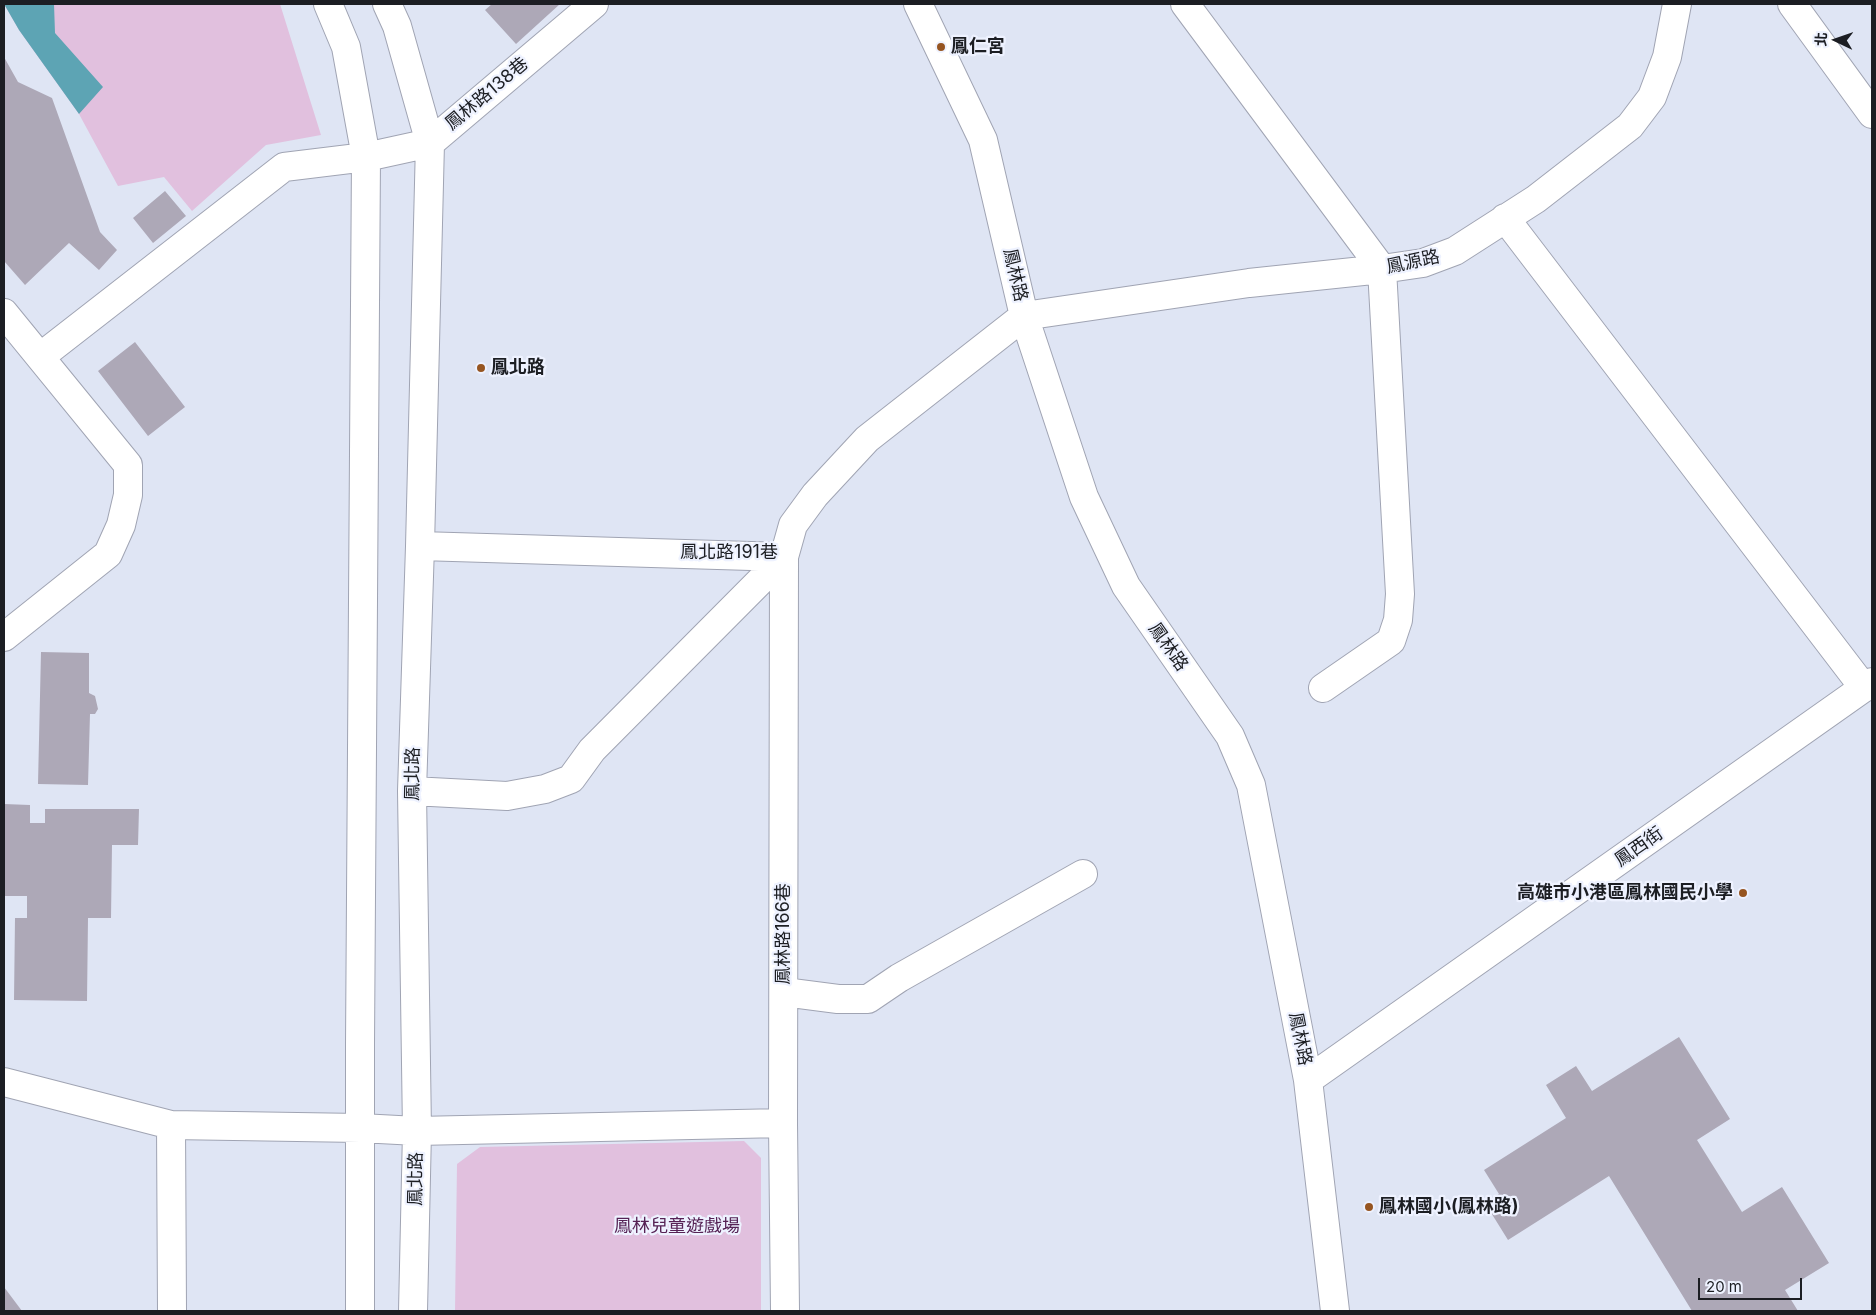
<!DOCTYPE html>
<meta charset="utf-8">
<style>
body{margin:0}
#map{position:relative;width:1876px;height:1315px;overflow:hidden;background:#dfe5f4;font-family:Inter,"Noto Sans TC",sans-serif}
canvas{display:block}
.frame{position:absolute;inset:0;border:5px solid #1c1e23;pointer-events:none}
.north{position:absolute;left:1811px;top:15px;width:50px;height:50px;-webkit-text-stroke:4px #eef2ff;paint-order:stroke;rotate:273deg;font-size:14px;font-weight:700;line-height:20px;text-align:center;color:#1c1e23}
.north::after{content:'';display:block;margin:auto;width:18px;height:22px;background:#1c1e23;clip-path:polygon(50% 0,100% 100%,50% 72%,0 100%)}
.scale{position:absolute;left:1698px;top:1278px;width:104px;height:22px;box-sizing:border-box;border:2px solid #1c1e23;border-top:0;padding-left:6px;font-size:15px;line-height:18px;white-space:nowrap;color:#1c1e23;-webkit-text-stroke:4px #eef2ff;paint-order:stroke}
</style>
<div id="map">
<canvas width="1876" height="1315"></canvas>
<div class="frame"></div>
<div class="north">北</div>
<div class="scale">20 m</div>
</div>
<script>
const ctx = document.querySelector('canvas').getContext('2d');
ctx.lineJoin = 'round';
function fillPath(path, color) { ctx.fillStyle = color; ctx.fill(path, 'evenodd'); }
function strokePath(path, color, width, dash) { ctx.strokeStyle = color; ctx.lineWidth = width; ctx.lineCap = dash ? 'butt' : 'round'; ctx.setLineDash(dash || []); ctx.stroke(path); }
function write(font, color, halo, rows, align = 'center') {
  ctx.font = font + ' Inter,"Noto Sans TC",sans-serif'; ctx.lineWidth = 4.5; ctx.setLineDash([]); ctx.textBaseline = 'middle'; ctx.strokeStyle = halo; ctx.fillStyle = color; for (const [text, x, y, turn = 0] of rows) {
    ctx.save(); ctx.translate(x, y); ctx.rotate((+turn || 0) * Math.PI / 180); ctx.textAlign = isNaN(turn) ? turn : align; if (halo) ctx.strokeText(text, 0, 0); ctx.fillText(text, 0, 0); ctx.restore();
  }
}
fillPath(new Path2D(`
 M4,4H280L321,135L266,145L192,211L164,177L118,186L79,114L19,30Z
 M744,1141L761,1158V1311H455L457,1164L480,1147Z`), '#e1c0de');
fillPath(new Path2D(`
 M4,4H54L55,33L103,87L79,114L19,30Z`), '#5da4b4');
fillPath(new Path2D(`
 M492,4H560L516,44L485,10Z
 M4,57L18,82L52,98L100,232L117,250L99,270L69,243L25,285L4,261Z
 M165,191L186,216L153,243L133,218Z
 M135,342L185,407L148,436L98,371Z
 M41,652L89,653V693L95,696L98,709L95,714H90L88,785L38,784Z
 M4,804L30,805V823H45V809H139L138,845H112L111,918H88L87,1001L14,1000L15,918H27V896H4Z
 M1679,1037L1730,1119L1697,1140L1742,1212L1782,1187L1829,1263L1785,1290L1798,1311H1692L1609,1176L1508,1240L1485,1203L1499,1194L1484,1170L1566,1118L1546,1085L1576,1066L1592,1091Z
 M4,1287L22,1311H4Z`), '#ada8b7');
const minor = new Path2D(`
 M328,4L346,47L366,157L360,1044V1311
 M387,4L397,26L430,143L420,546L412,791L417,1131L413,1311
 M918,4L983,140L1024,316L1084,497L1126,586L1230,736L1251,785L1308,1080L1335,1311
 M1185,4L1382,269L1400,594L1398,620L1391,641L1323,688
 M1792,4L1872,114
 M1505,218L1864,688
 M4,313L128,465V495L121,525L108,554L4,637
 M40,357L284,167L366,157L430,143L594,4
 M420,546L784,557
 M412,791L507,796L545,789L571,779L592,750L784,557
 M784,992L838,999H868L899,978L1083,874
 M1308,1080L1872,682
 M4,1082L171,1125
 M172,1311L171,1125L360,1128L417,1131L783,1123
 M785,1311L783,1123L784,557L793,525L815,495L867,439L1024,316L1249,283L1382,269L1423,263L1455,251L1536,199L1630,126L1652,97L1667,57L1677,4`);
strokePath(minor, '#a0a4b3', 30);
strokePath(minor, '#fff', 28);
for (const [x, y, r, color] of [
 [941,47,5,"#965521"],
 [481,368,5,"#965521"],
 [1743,893,5,"#965521"],
 [1369,1207,5,"#965521"]
]) { const dot = new Path2D(); dot.arc(x, y, r, 0, 2 * Math.PI); ctx.fillStyle = color; ctx.fill(dot); strokePath(dot, '#eef2ff', 2); }
write('bold 18px', '#1c1e23', '#eef2ff', [
 ["鳳仁宮",951,47],
 ["鳳北路",491,368],
 ["高雄市小港區鳳林國民小學",1733,893,"right"],
 ["鳳林國小(鳳林路)",1379,1207]
], 'left');
write('18px', '#1c1e23', '#eef2ff', [
 ["鳳林路138巷",487,94,-40],
 ["鳳源路",1413,262,-12],
 ["鳳林路",1015,275,77],
 ["鳳北路191巷",729,553],
 ["鳳林路",1168,647,55],
 ["鳳北路",413,774,-89],
 ["鳳西街",1639,847,-35],
 ["鳳林路166巷",784,934,-90],
 ["鳳林路",1300,1039,79],
 ["鳳北路",416,1179,-89]
]);
write('18px', '#562255', '#eef2ff', [
 ["鳳林兒童遊戲場",677,1227]
]);
</script>
